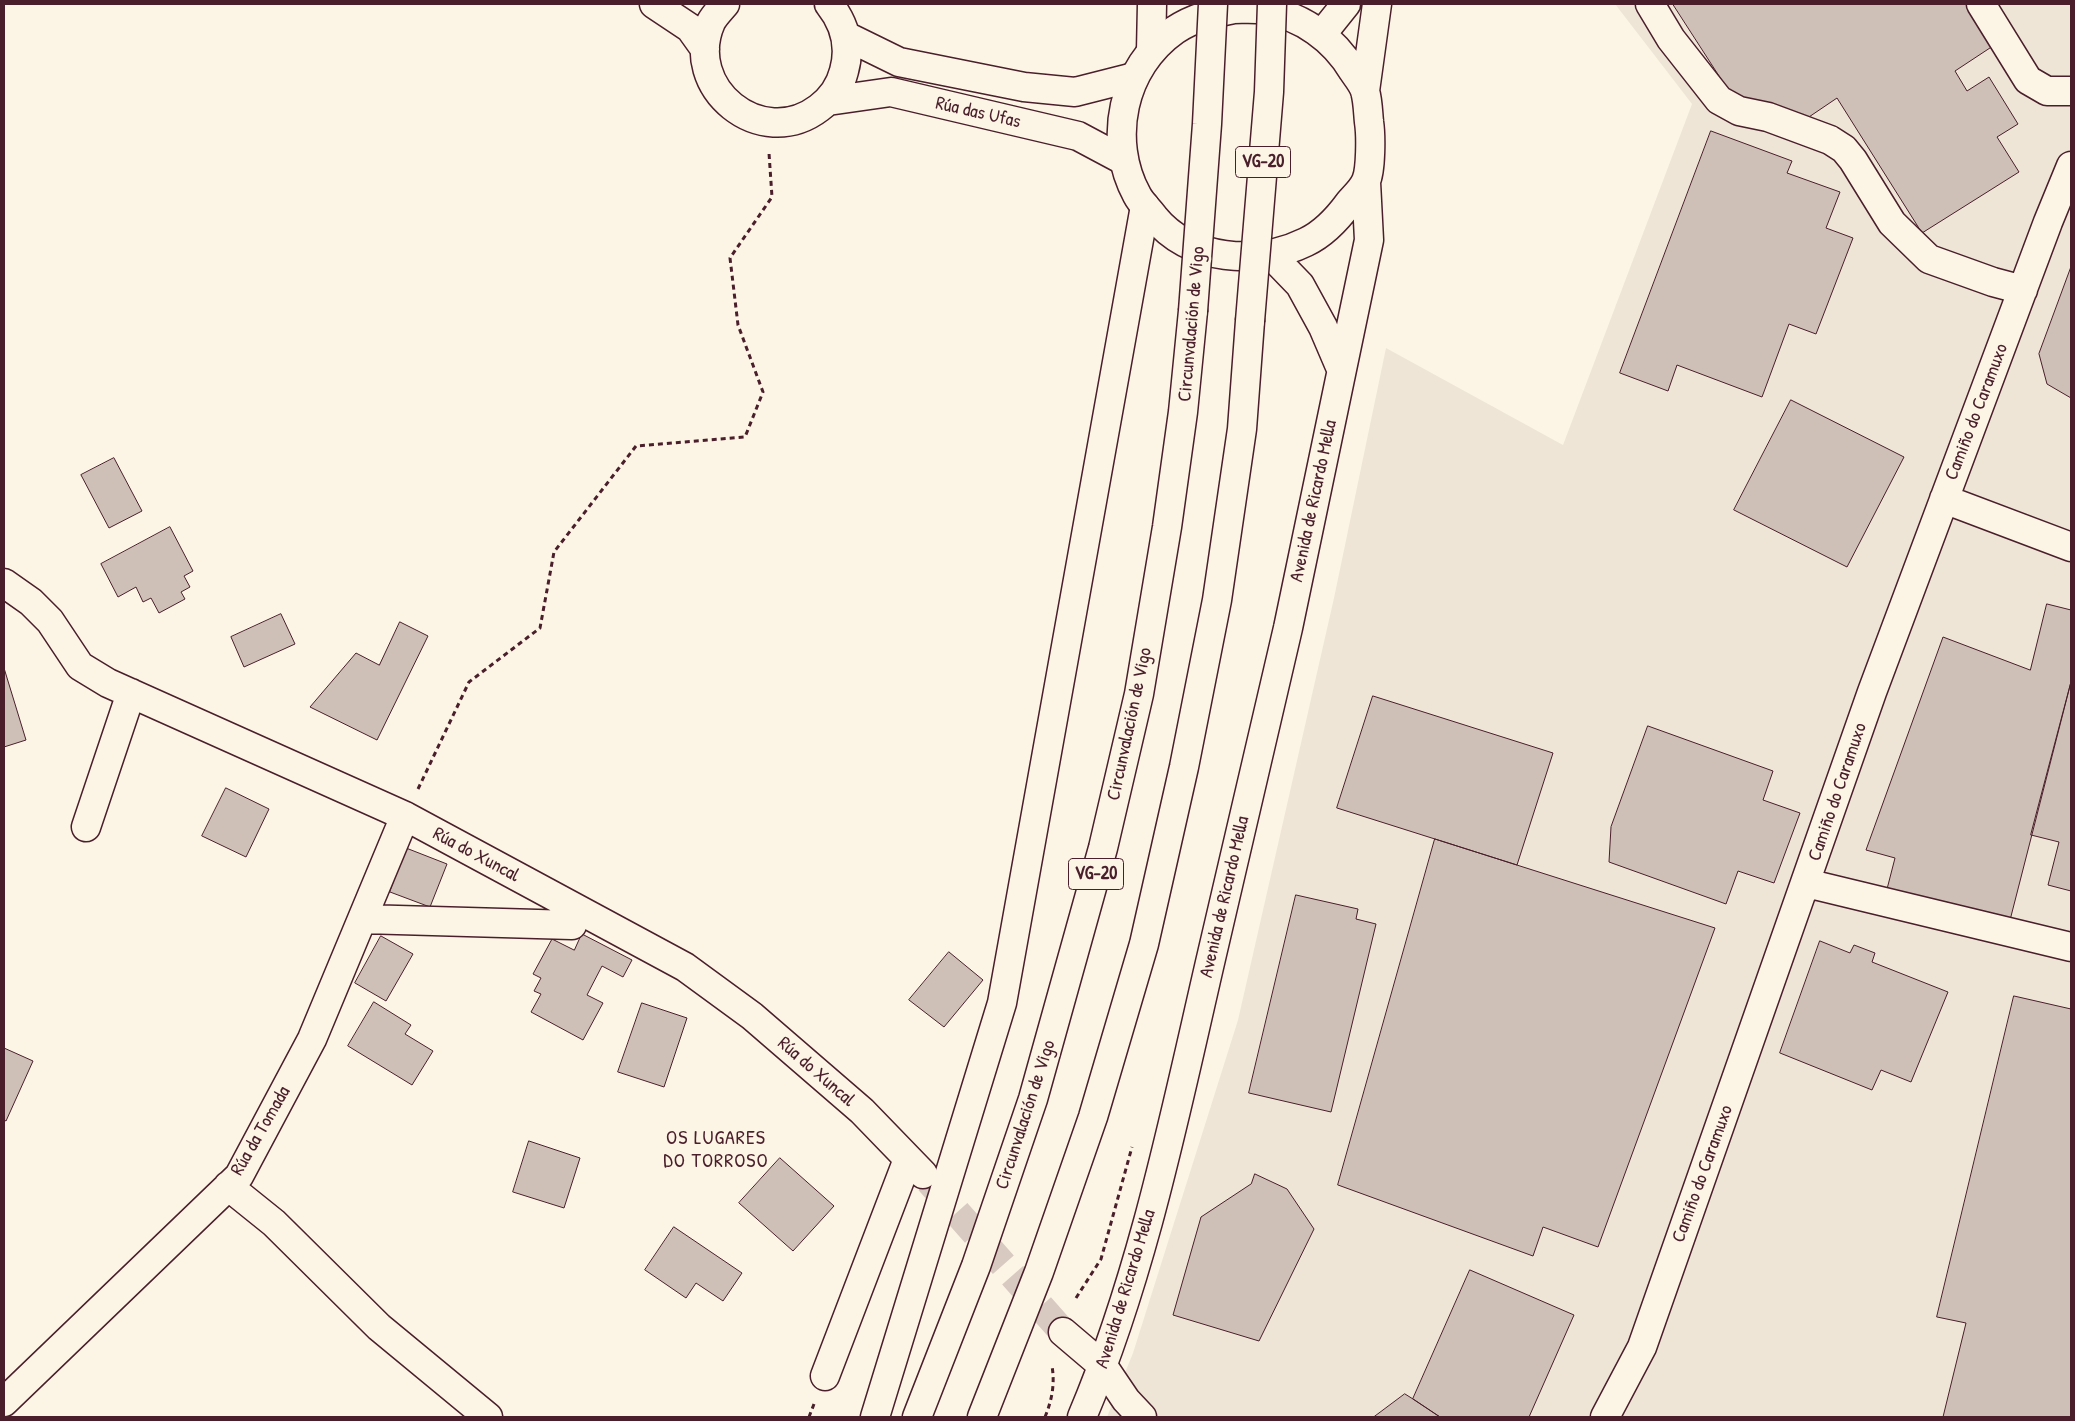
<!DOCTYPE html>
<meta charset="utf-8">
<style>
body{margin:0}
#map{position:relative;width:2075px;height:1421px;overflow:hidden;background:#fcf5e5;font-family:"Patrick Hand",sans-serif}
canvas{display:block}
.frame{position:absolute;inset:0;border:5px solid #4a1f2b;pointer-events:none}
</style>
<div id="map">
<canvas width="2075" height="1421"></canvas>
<div class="frame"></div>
</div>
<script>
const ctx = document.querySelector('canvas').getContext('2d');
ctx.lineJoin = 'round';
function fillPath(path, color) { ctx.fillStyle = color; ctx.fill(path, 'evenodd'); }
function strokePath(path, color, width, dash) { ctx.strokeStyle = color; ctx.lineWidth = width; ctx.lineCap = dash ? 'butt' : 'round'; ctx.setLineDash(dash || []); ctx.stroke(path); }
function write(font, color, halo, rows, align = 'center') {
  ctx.font = font + ' "Patrick Hand",sans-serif'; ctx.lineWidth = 5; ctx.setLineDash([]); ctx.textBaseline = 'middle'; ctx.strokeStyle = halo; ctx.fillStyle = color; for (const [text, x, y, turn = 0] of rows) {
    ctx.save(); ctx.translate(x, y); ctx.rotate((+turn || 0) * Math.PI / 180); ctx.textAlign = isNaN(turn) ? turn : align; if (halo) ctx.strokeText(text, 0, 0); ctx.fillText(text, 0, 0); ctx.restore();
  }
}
fillPath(new Path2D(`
 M1615,4H2071V1417H1107L1133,1353L1238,1020L1334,598L1386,348L1563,445L1692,104Z`), '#eee5d7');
const building = new Path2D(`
 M1673,4H1975L1999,42L1955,71L1967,91L1989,77L2018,124L1997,137L2019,172L1922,233L1837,98L1803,121L1740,108Z
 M1711,131L1792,161L1787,173L1840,192L1826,228L1853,238L1816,334L1789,324L1762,397L1677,365L1668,391L1620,373Z
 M2071,267V398L2047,384L2039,354Z
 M1791,400L1904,457L1847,567L1734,510Z
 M114,458L142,511L109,528L81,475Z
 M170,527L193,571L184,576L190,587L181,592L185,599L159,613L151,598L143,602L136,587L118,597L101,564Z
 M2047,604L2071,610V682L2008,928L1886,893L1895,858L1866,850L1943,637L2030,670Z
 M281,614L295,644L244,667L231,637Z
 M400,622L428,636L377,740L310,707L356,653L379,665Z
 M4,668L26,740L4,747Z
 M2071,682V891L2048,885L2059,842L2031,835Z
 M1373,696L1553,753L1517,865L1337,808Z
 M1648,726L1773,771L1763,800L1800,813L1774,883L1738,871L1726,904L1609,862L1611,827Z
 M226,788L269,809L246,857L202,836Z
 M1435,839L1715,928L1598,1247L1543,1227L1533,1256L1338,1185Z
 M406,848L447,864L430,907L390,892Z
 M1296,895L1358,909L1356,919L1376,924L1331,1112L1249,1093Z
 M582,934L632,960L623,977L602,966L587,995L603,1003L583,1040L531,1012L541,994L534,991L541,978L533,974L552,939L574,950Z
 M381,936L413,954L386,1001L355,983Z
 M1820,941L1850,953L1854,945L1875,953L1872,962L1948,992L1911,1082L1881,1070L1872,1090L1780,1053Z
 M949,952L983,980L944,1027L909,1000Z
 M2014,996L2071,1009V1417H1943L1966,1323L1937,1317Z
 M374,1002L411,1025L405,1034L433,1051L412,1085L348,1046Z
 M642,1003L687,1018L664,1087L618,1072Z
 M4,1048L33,1061L6,1121L4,1120Z
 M529,1141L580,1158L564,1208L513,1192Z
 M780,1158L834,1206L793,1251L739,1203Z
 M1255,1174L1287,1189L1314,1229L1259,1341L1173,1315L1201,1217L1251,1184Z
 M674,1227L742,1273L723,1301L696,1283L686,1298L645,1270Z
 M1470,1270L1574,1315L1529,1417H1440L1413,1399Z
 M1405,1394L1413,1399L1440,1417H1374Z`);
fillPath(building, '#cfc0b7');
strokePath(building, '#4a1f2b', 1);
strokePath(new Path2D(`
 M929,1181L1063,1332`), '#d8cac0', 28, [28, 14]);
const minor = new Path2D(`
 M654,4L690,28L705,49
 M725,4C720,10 714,16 711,22C682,88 761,152 819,108C831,99 840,87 844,71C851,46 845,24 829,4
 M1650,4L1671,39L1719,100L1739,111L1768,117L1830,140L1844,149L1853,160L1892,223L1929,259L1993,282L2023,290
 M1981,4L2028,80L2047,91H2071
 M846,36L899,62L1024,87L1075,92L1134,77
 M828,101L891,92L1078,136L1123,160
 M1944,499L2071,547
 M4,583L31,602L50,621L80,666L108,683L405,816L685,967L752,1016L862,1111L923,1174
 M86,827L131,693
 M1806,883L2071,947
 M363,919L572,925
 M228,1186L274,1223L379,1327L488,1417
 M1063,1332L1103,1366L1126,1400L1142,1417
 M825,1376L908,1159
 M4,1402L239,1176L312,1039L405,816
 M1605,1417L1642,1347L1872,692L2048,222L2071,166`);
const major = new Path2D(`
 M1234,9C1244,9 1255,8 1265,10C1302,16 1334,39 1353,71C1357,77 1363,84 1365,91C1368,101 1368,113 1369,122C1371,135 1371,170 1366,181C1363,189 1354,197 1349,203C1338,218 1323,234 1306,242C1257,266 1190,261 1154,217C1149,210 1141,203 1137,195C1107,140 1122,67 1175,30C1193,18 1213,13 1234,9Z
 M1322,34L1346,4
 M1365,91L1377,4
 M1271,255L1300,285L1323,327L1341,369
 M1082,1417C1144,1271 1176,1109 1212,954C1237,845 1263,737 1288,628C1316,499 1341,369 1369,240L1366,182`);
const highway = new Path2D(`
 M1151,51L1152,4
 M875,1417L1002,1003L1145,206
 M917,1417L976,1266L1033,1099L1103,848L1139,694L1167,527L1183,412L1193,311
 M982,1417L1039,1272L1093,1117L1144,944L1184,767L1217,600L1242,429L1250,321`);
strokePath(minor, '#4a1f2b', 31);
strokePath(major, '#4a1f2b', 31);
strokePath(highway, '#4a1f2b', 31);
strokePath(new Path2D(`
 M418,789L469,682L540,628L554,552L636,446L745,437L763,392L738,325L730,258L772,197L769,153
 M1076,1298L1101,1259L1132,1147
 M809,1417L814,1404
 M1045,1417C1052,1400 1055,1384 1052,1366`), '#4a1f2b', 3, [5, 4]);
strokePath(minor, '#fcf5e5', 28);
strokePath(major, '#fcf5e5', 28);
strokePath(highway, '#fcf5e5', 28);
const highwayBridge = new Path2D(`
 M1193,311L1207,124L1213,4
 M1250,321L1269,92L1272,4`);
strokePath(highwayBridge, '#4a1f2b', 31, []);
strokePath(highwayBridge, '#fcf5e5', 28);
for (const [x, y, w] of [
 [1263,162,55],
 [1096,874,55]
]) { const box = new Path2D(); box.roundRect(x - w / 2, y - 15.5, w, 31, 4); ctx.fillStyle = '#fcf5e5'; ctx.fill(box); strokePath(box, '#4a1f2b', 1); }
write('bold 18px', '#4a1f2b', null, [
 ["VG-20",1263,162],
 ["VG-20",1096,874]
]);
write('19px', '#4a1f2b', '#fcf5e5', [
 ["Rúa das Ufas",978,113,13],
 ["Circunvalación de Vigo",1192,324,-85],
 ["Camiño do Caramuxo",1977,412,-69],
 ["Avenida de Ricardo Mella",1314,501,-78],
 ["Circunvalación de Vigo",1130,724,-78],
 ["Camiño do Caramuxo",1838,792,-71],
 ["Rúa do Xuncal",476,855,28],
 ["Avenida de Ricardo Mella",1225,897,-77],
 ["Rúa do Xuncal",816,1072,41],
 ["Circunvalación de Vigo",1026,1115,-72],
 ["Rúa da Tomada",261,1131,-60],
 ["Camiño do Caramuxo",1703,1174,-70],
 ["Avenida de Ricardo Mella",1126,1289,-73]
]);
ctx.letterSpacing = '1px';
write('20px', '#4a1f2b', '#fcf5e5', [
 ["OS LUGARES",716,1139],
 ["DO TORROSO",716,1162]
]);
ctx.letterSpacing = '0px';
</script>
